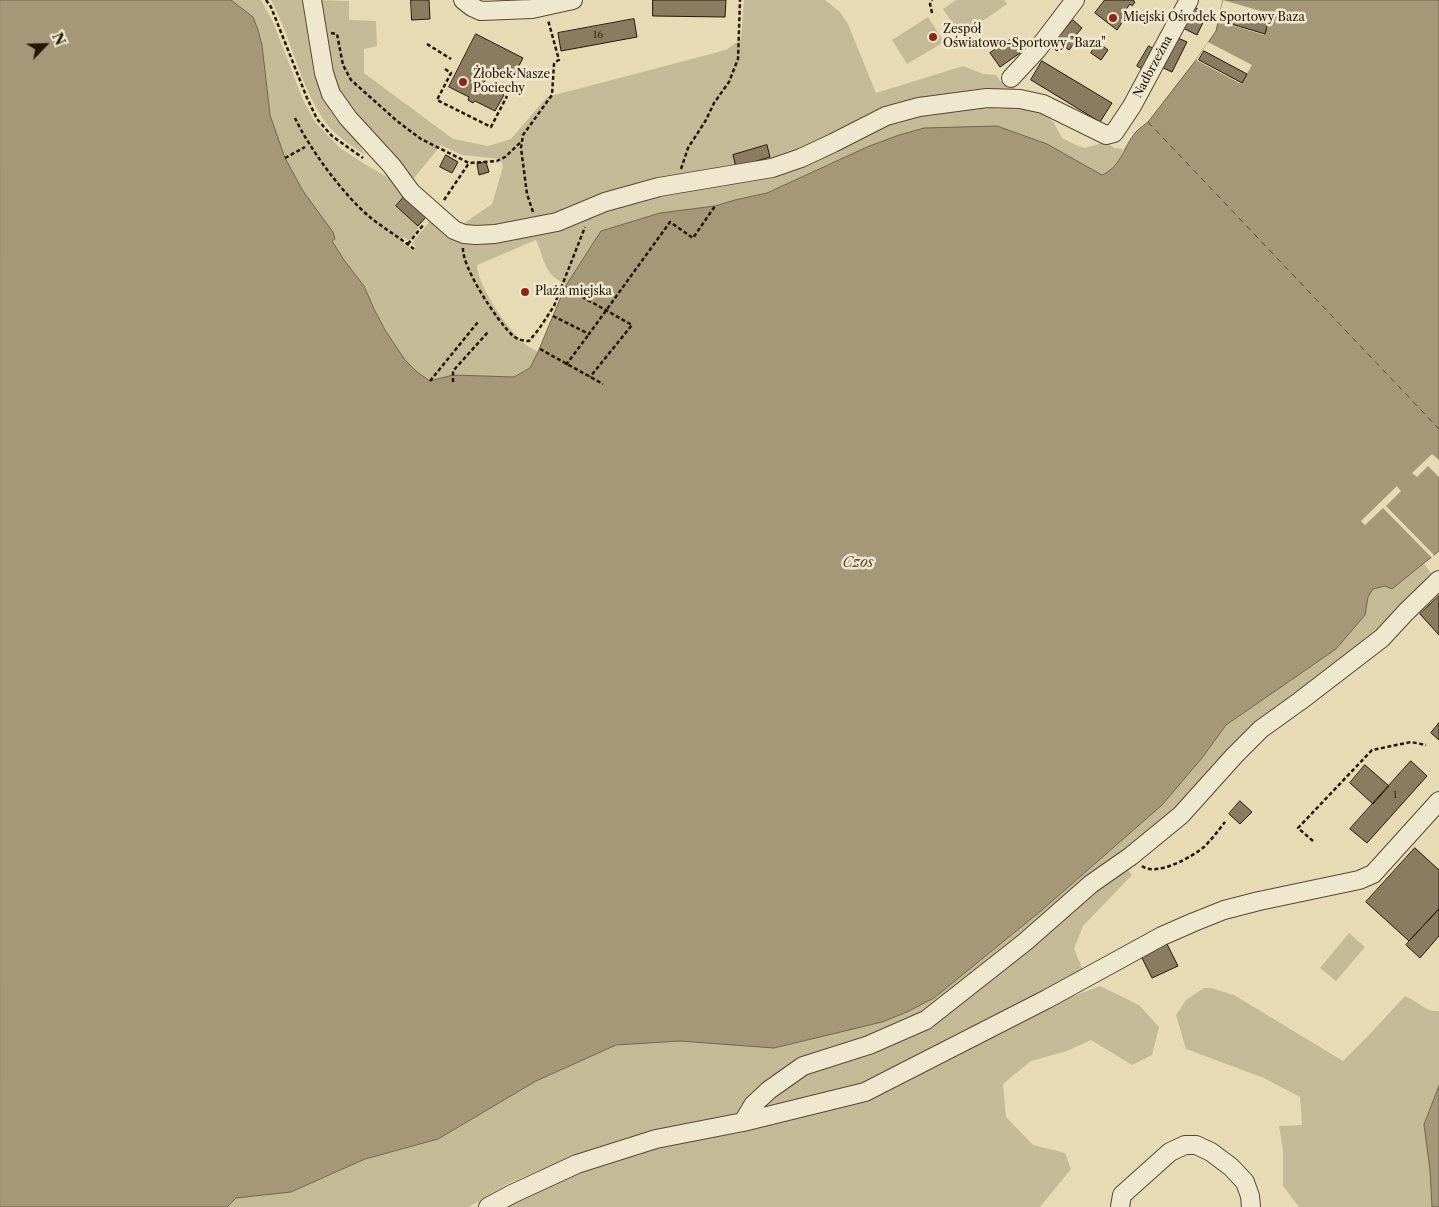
<!DOCTYPE html>
<meta charset="utf-8">
<style>
body{margin:0}
#map{position:relative;width:1439px;height:1207px;overflow:hidden;background:#e6dbb5;font-family:"Libre Caslon Text",serif}
canvas{display:block}
.north{position:absolute;left:20px;top:20px;width:50px;height:50px;-webkit-text-stroke:4px #efe8cf;paint-order:stroke;rotate:66deg;font-size:14px;font-weight:700;line-height:20px;text-align:center;color:#251605}
.north::after{content:'';display:block;margin:auto;width:18px;height:22px;background:#251605;clip-path:polygon(50% 0,100% 100%,50% 72%,0 100%)}
</style>
<div id="map">
<canvas width="1439" height="1207"></canvas>
<div class="north">N</div>
</div>
<script>
const ctx = document.querySelector('canvas').getContext('2d');
ctx.lineJoin = 'round';
function fillPath(path, color) { ctx.fillStyle = color; ctx.fill(path, 'evenodd'); }
function strokePath(path, color, width, dash) { ctx.strokeStyle = color; ctx.lineWidth = width; ctx.lineCap = dash ? 'butt' : 'round'; ctx.setLineDash(dash || []); ctx.stroke(path); }
function write(font, color, halo, rows, align = 'center') {
  ctx.font = font + ' "Libre Caslon Text",serif'; ctx.lineWidth = 5; ctx.setLineDash([]); ctx.textBaseline = 'middle'; ctx.strokeStyle = halo; ctx.fillStyle = color; for (const [text, x, y, turn = 0] of rows) {
    ctx.save(); ctx.translate(x, y); ctx.rotate((+turn || 0) * Math.PI / 180); ctx.textAlign = isNaN(turn) ? turn : align; if (halo) ctx.strokeText(text, 0, 0); ctx.fillText(text, 0, 0); ctx.restore();
  }
}
fillPath(new Path2D(`
 M231,0H261L273,22L303,100L315,122L340,148L363,163L389,178L407,193L396,206L419,227L409,241L404,237L401,241L413,251L416,247L412,243L433,217L454,238L474,244L598,208L700,186L895,118L992,103L1040,110L1054,123L1062,138L1076,145L1085,148L1106,142L1114,148L1123,149C1120,162 1114,169 1102,175L1047,144L997,126L899,135L867,147L767,193L735,200L715,206L660,213L602,231L567,285C542,273 546,262 536,240L477,265C478,287 508,330 525,344C529,347 534,350 538,352L530,368L514,377L453,375L430,381L417,372L405,360L385,330L374,309L364,286L344,260L332,241L335,239L333,232L303,191L285,158L270,115L262,45L258,30L253,17Z
 M271,0H309L335,106L365,155C351,145 334,135 324,120C300,86 291,37 271,0Z
 M317,0L349,1V20L376,21L377,46L364,49V73L453,139L488,146L511,139L547,97L726,50L741,39L744,0H825L840,12L848,24L876,93L963,66L983,74L996,75L1000,81L1014,85L1016,96L940,99L809,150L562,216L495,229L460,226L492,204L503,167L501,159L462,155L441,145L410,183L334,93Z
 M956,0H1004L1007,4L961,36L943,9Z
 M928,17L944,42L907,64L892,40Z
 M1424,564L1432,574L1378,634L1120,861L1132,875L1083,926L1074,949L1084,972L864,1085L743,1115L655,1132L573,1156L507,1184L469,1207H227L236,1198L291,1192L365,1159L438,1139L536,1081L616,1045L680,1041L774,1048L882,1022L907,1012L934,998L1042,910L1162,805L1202,758L1226,725L1336,649L1365,615L1368,597L1373,589L1385,586L1392,589Z
 M1349,933L1365,947L1336,981L1320,968Z
 M1100,986L1139,1005L1159,1027L1152,1055L1132,1065L1091,1040L1067,1051L1031,1061L1003,1084L1006,1117L1033,1145L1065,1153L1071,1169L1040,1207H499L579,1170L657,1146L743,1130L868,1101L1050,1005Z
 M1204,988H1211L1234,995L1343,1061L1369,1035L1405,996C1417,1001 1427,1013 1439,1011V1086L1424,1125L1430,1170L1432,1207H1299L1283,1186V1150L1279,1126L1302,1125L1300,1097L1264,1078L1186,1049L1176,1015L1186,1000Z`), '#c5ba97');
const water = new Path2D(`
 M0,0H231L253,17L258,30L262,45L270,115L285,158L303,191L333,232L335,239L332,241L344,260L364,286L374,309L385,330L405,360L417,372L430,381L453,375L514,377L530,368L538,352L565,287L601,231L660,213L715,206L735,200L767,193L867,147L899,135L924,128L997,126L1047,144L1102,175C1123,166 1123,144 1139,129C1142,126 1145,125 1148,122L1196,60L1216,31L1223,0H1439V551L1392,589L1385,586L1373,589L1368,597L1365,615L1336,649L1226,725L1202,758L1162,805L1042,910L934,998L907,1012L882,1022L774,1048L680,1041L616,1045L536,1081L438,1139L365,1159L291,1192L236,1198L227,1207H0Z
 M1439,1086V1207H1432L1430,1170L1424,1125Z`);
fillPath(water, '#a49879');
strokePath(water, '#71644b', 1);
fillPath(new Path2D(`
 M1223,0L1271,14L1264,35L1218,21Z
 M1208,42L1252,65L1241,84L1196,60Z
 M1432,454L1439,460V477L1428,466L1417,477L1412,473Z
 M1397,486L1401,491L1386,506L1434,555L1432,558L1383,508L1365,525L1361,521Z`), '#e6dbb5');
strokePath(new Path2D(`
 M1148,122L1439,429`), '#584a33', 1, [6, 5]);
const building = new Path2D(`
 M411,0H429L430,19L412,20Z
 M653,0H726L725,17L653,16Z
 M1105,0H1133L1135,2L1132,6L1130,4L1124,12L1128,14L1117,30L1095,13Z
 M1192,6L1207,14L1197,35L1181,27Z
 M1221,10L1268,23L1265,34L1218,20Z
 M634,19L637,37L561,51L558,33Z
 M1073,20L1082,28L1076,35L1079,38L1069,50L1062,45L1057,51L1051,46Z
 M476,34L523,58L513,77L493,66L483,84L504,95L495,111L475,101L473,103L468,100L469,97L449,87Z
 M1176,37L1187,42L1172,72L1161,67Z
 M1010,40L1020,53L1000,67L990,53Z
 M1098,42L1108,50L1101,60L1091,53Z
 M1149,46L1157,51L1145,71L1137,66Z
 M1204,51L1247,74L1242,83L1199,60Z
 M1042,61L1112,103L1100,122L1031,80Z
 M767,145L770,157L736,167L733,155Z
 M446,155L458,162L452,173L440,167Z
 M486,162L489,172L479,175L477,164Z
 M404,197L426,217L418,226L396,206Z
 M1439,596V635L1420,614Z
 M1439,723V740L1431,733Z
 M1411,761L1427,776L1367,843L1350,829Z
 M1365,765L1389,786L1373,804L1350,783Z
 M1240,801L1252,812L1240,824L1229,814Z
 M1415,848L1439,870V909L1409,941L1366,902Z
 M1439,909V936L1420,958L1406,945Z
 M1167,944L1178,966L1152,978L1141,956Z`);
fillPath(building, '#897c61');
strokePath(building, '#251605', 1);
const minor = new Path2D(`
 M312,0L324,73L331,94L348,118L392,166L411,192L454,230L464,234L476,235L495,234L557,222L605,202L659,187L772,168L801,158L833,143L886,116L919,107L987,98L1020,99L1043,104L1106,135L1114,133L1132,106L1189,0
 M463,0L472,7L481,11L532,9L573,0
 M1011,78L1037,50L1075,0
 M743,1122L753,1105L769,1090L803,1066L869,1045L926,1020L1025,942L1091,884L1131,856L1181,815L1234,756L1261,729L1300,701L1382,638L1406,612L1439,580
 M488,1207L512,1194L577,1164L656,1139L743,1122L865,1092L1047,999L1162,936L1194,922L1224,910L1259,901L1359,880L1373,874L1439,801
 M1120,1207L1122,1195L1170,1152L1185,1145H1196L1211,1152L1231,1167L1245,1182L1250,1196L1251,1207`);
strokePath(minor, '#554731', 20);
strokePath(new Path2D(`
 M266,0L271,7L307,98L317,119L332,136L363,158
 M932,13L930,4L932,0
 M331,33L337,34L343,65L351,80L397,121L421,139L469,163L497,161L505,157L522,141
 M427,44L451,59
 M445,69L451,73L437,100L491,127L507,96
 M295,118C309,148 344,196 371,218C385,229 400,238 414,249
 M285,158L305,147
 M681,169L688,148L706,120L714,103L729,82L738,59L740,0
 M444,200L469,163
 M533,212L527,194L521,148L523,135L552,95L554,64L555,62L559,60L548,20
 M408,244L424,224
 M463,248C462,268 497,320 511,334C516,339 522,341 529,341L539,329L554,306L585,227
 M565,287L632,325L590,377
 M553,316L589,334L670,222L693,238L715,206
 M540,349L603,384
 M566,365L589,334
 M430,381L478,322
 M453,382V371L488,332
 M1313,841L1298,828L1372,750L1411,742L1426,745
 M1142,866C1156,877 1192,857 1204,847C1212,839 1218,831 1225,822`), '#251605', 2.5, [4, 2.5]);
strokePath(minor, '#efe8cf', 18);
for (const [x, y, r, color] of [
 [1113,18,5,"#8f2418"],
 [933,37,5,"#8f2418"],
 [463,82,5,"#8f2418"],
 [525,292,5,"#8f2418"]
]) { const dot = new Path2D(); dot.arc(x, y, r, 0, 2 * Math.PI); ctx.fillStyle = color; ctx.fill(dot); strokePath(dot, '#efe8cf', 2); }
write('10px', '#3e301c', null, [
 ["16",598,35],
 ["1",1395,795]
]);
write('12px', '#251605', '#efe8cf', [
 ["Miejski Ośrodek Sportowy Baza",1123,18],
 ["Zespół",943,30],
 ["Oświatowo-Sportowy \"Baza\"",943,44],
 ["Żłobek Nasze",473,75],
 ["Pociechy",473,89],
 ["Plaża miejska",535,292]
], 'left');
write('12px', '#251605', '#efe8cf', [
 ["Nadbrzeżna",1153,67,-62]
]);
write('italic 14px', '#584a33', '#efe8cf', [
 ["Czos",858,563]
]);
</script>
